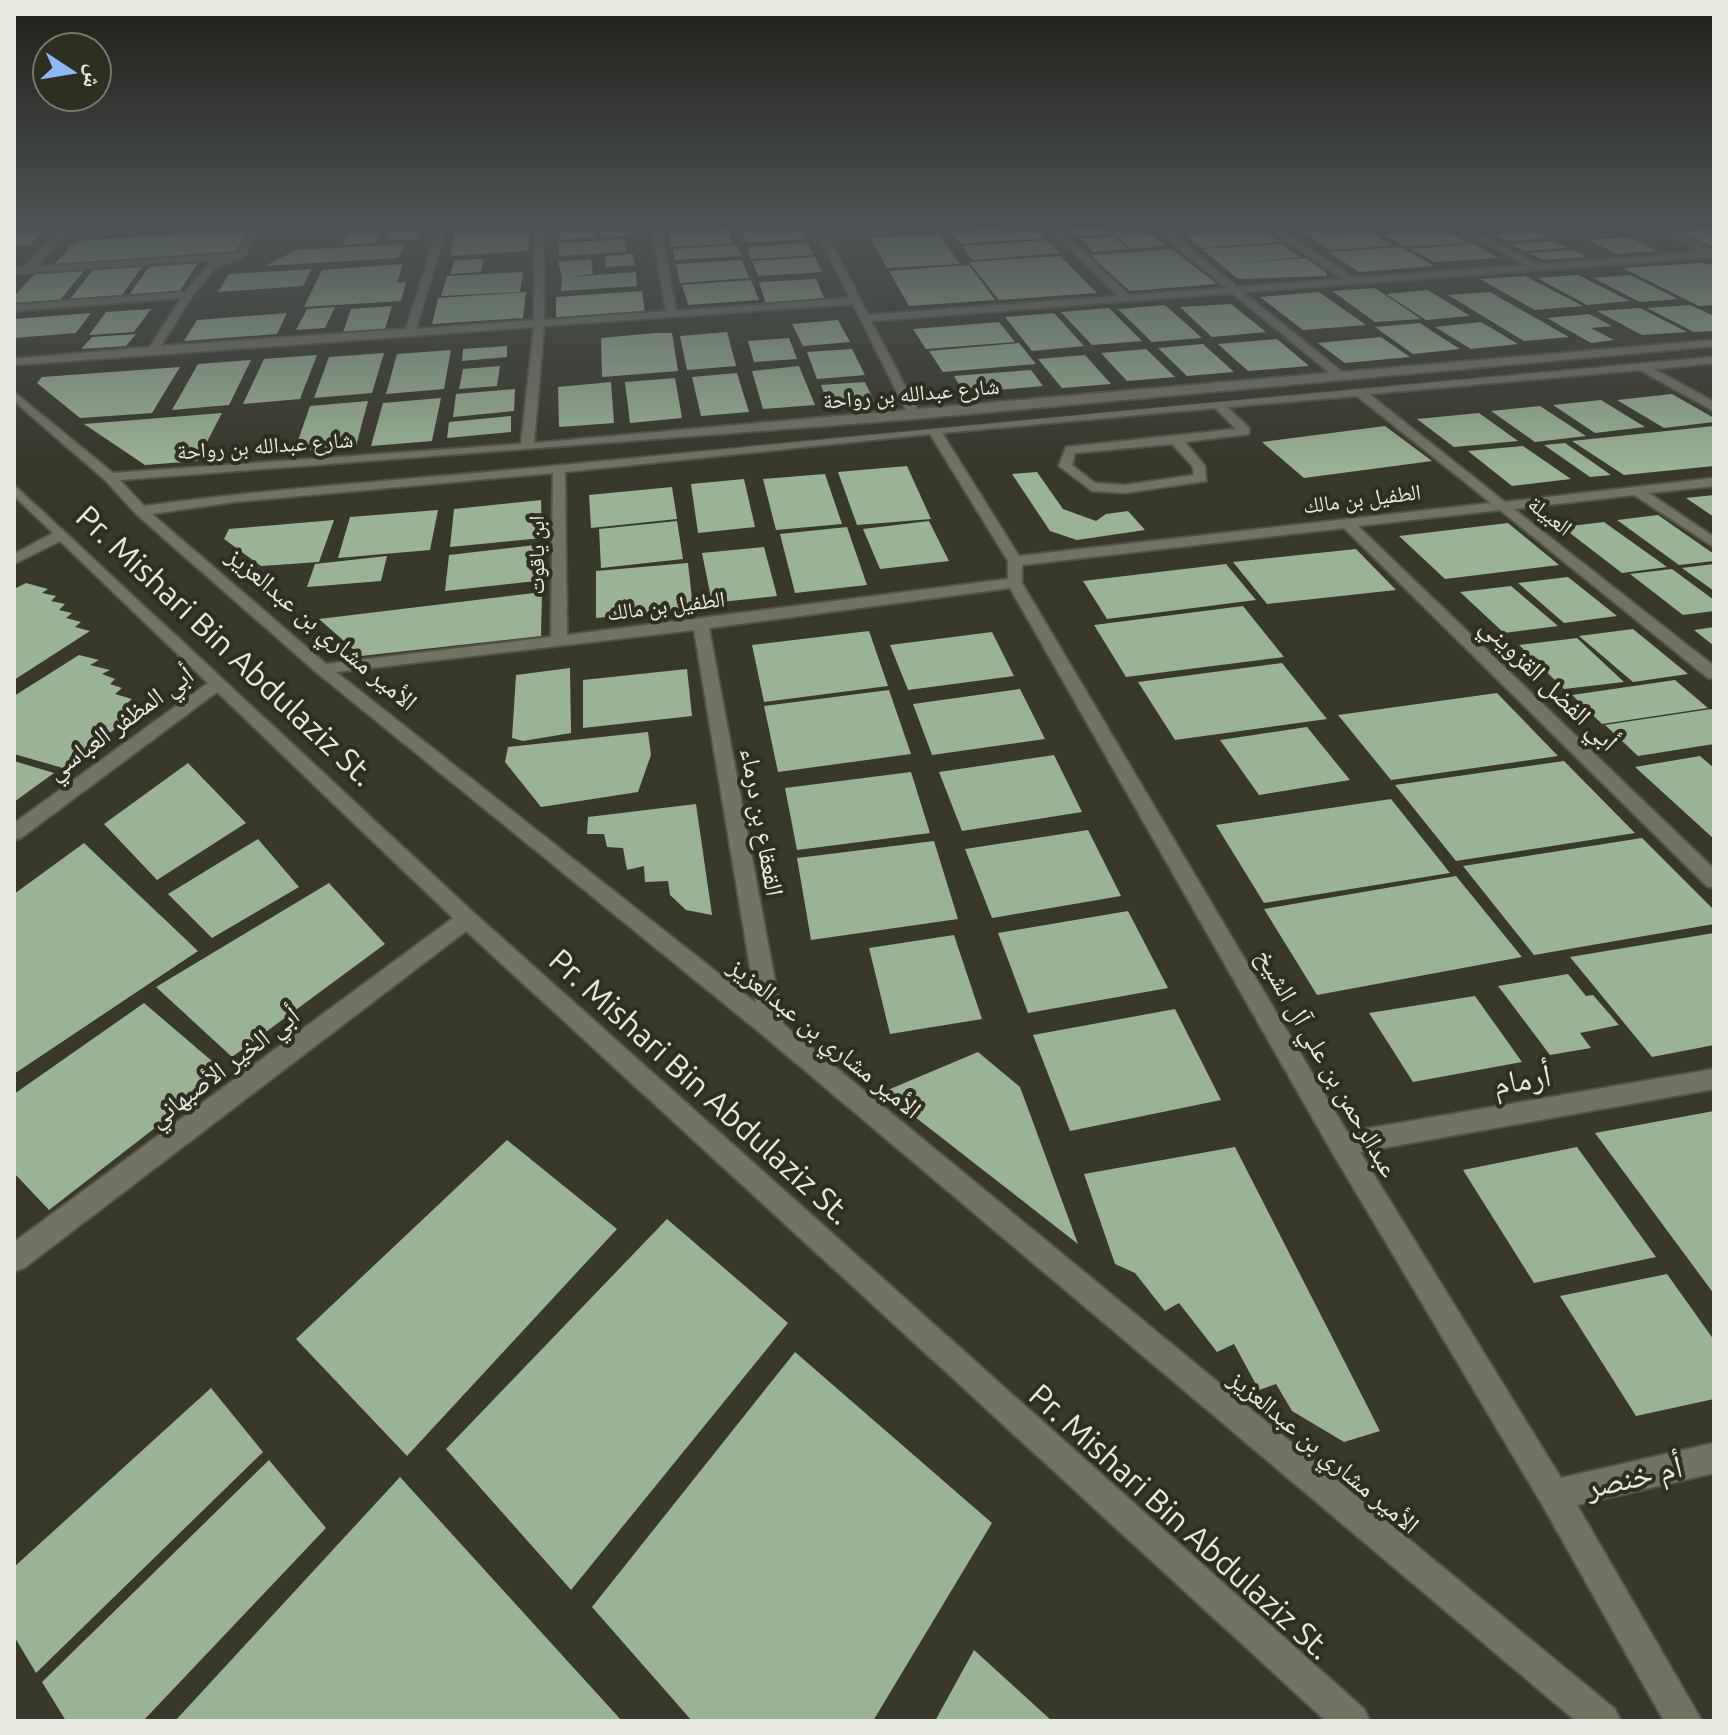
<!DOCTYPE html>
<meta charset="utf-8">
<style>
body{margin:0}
#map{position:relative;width:1728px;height:1735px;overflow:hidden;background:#38382b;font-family:Ubuntu,"Noto Naskh Arabic",sans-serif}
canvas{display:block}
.frame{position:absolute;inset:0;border:16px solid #e7e8df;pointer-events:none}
.north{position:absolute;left:32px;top:32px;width:80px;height:80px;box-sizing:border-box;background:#2e2e21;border:2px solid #78786d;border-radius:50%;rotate:102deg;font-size:22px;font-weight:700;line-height:32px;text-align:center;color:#e7e8df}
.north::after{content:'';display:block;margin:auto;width:28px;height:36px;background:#8db9fc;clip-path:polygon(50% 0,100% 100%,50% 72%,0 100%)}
</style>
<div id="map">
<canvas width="1728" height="1735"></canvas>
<div class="frame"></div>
<div class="north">ش</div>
</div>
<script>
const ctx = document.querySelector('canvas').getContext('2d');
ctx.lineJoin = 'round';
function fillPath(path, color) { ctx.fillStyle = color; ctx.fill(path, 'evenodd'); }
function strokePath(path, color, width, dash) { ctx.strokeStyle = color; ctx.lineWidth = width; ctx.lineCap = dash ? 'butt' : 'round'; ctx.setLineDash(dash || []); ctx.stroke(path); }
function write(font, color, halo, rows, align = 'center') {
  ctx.font = font + ' Ubuntu,"Noto Naskh Arabic",sans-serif'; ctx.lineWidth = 8; ctx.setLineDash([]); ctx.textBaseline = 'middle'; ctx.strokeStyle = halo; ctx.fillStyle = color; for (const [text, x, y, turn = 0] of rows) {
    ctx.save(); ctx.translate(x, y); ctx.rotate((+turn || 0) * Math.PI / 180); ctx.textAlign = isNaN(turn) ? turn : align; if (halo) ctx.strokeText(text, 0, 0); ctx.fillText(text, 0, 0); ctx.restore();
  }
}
fillPath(new Path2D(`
 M18,227H46L30,245L14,246V231Z
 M352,227H383L376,243L343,245Z
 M391,227H423L418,239L386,240Z
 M455,227H530L528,251L450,256Z
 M559,227H593L595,237L561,240Z
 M599,227H633L635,235L601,237Z
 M741,227H802L808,239L746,243Z
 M864,227H936L938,230L868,234Z
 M998,227H1034L1045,238L961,244L950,231Z
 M1103,227L1111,234L1074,236L1066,229Z
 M1108,227H1144L1150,232L1116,234Z
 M1173,227H1230V230L1180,233Z
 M1294,227H1361L1369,232L1307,236Z
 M1479,227H1526L1532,230L1490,233Z
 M1714,227V247L1674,230Z
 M728,228L732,244L671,247L669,232Z
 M248,229L235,253L53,266L75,241Z
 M1262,230L1281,242L1203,248L1185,235Z
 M1444,230L1468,243L1405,247L1383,234Z
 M1537,232L1550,238L1507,241L1495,234Z
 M1372,233L1393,246L1330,250L1310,237Z
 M939,234L960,264L887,268L870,238Z
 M1150,234L1166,246L1131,249L1116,236Z
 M1114,237L1129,249L1094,252L1080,239Z
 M1628,237L1657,251L1617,254L1589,240Z
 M625,239L626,252L559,256V243Z
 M1046,240L1060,253L973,260L962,246Z
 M1554,241L1568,248L1524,251L1511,244Z
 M808,243L813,255L751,259L748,247Z
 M404,244L398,258L265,266L296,250Z
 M1281,244L1301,257L1238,263L1306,258L1327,273L1326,276L1238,279L1202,249Z
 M1474,244L1499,258L1434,262L1411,249Z
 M737,245L741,256L675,260L673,249Z
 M1401,247L1434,266L1359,272L1328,252Z
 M1172,249L1217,284L1130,291L1090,255Z
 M1573,250L1587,257L1543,260L1529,253Z
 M633,254L635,265L606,267L605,256Z
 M1060,256L1097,293L999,300L969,262Z
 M815,257L822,272L758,276L752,261Z
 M484,259L481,272L450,274L455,260Z
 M591,259L593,274L570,277L636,272L637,286L561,291L562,276L558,262Z
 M742,260L749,278L680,283L676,264Z
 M198,263L180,291L129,295L149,267Z
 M1700,263L1714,265V305L1699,306L1623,268Z
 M403,264L397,283L406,282L401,301L304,307L322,270Z
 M969,265L995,300L909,306L889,271Z
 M142,267L122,295L70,299L93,270Z
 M312,269L303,286L218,292L229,274Z
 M84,271L60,300L14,303V296L35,274Z
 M523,272L520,292L441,296L447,276Z
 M1578,275L1630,301L1587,305L1537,278Z
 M1630,275L1678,299L1640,302L1593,278Z
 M1525,276L1583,306L1535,310L1480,279Z
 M816,279L825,300L766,304L759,282Z
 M751,280L759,300L688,305L682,285Z
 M1375,288L1421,319L1375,322L1332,291Z
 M1428,290L1470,316L1426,320L1386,294Z
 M642,291L645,313L556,320V297Z
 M526,292L523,318L432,324L438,298Z
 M1319,292L1366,325L1303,330L1260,297Z
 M1490,292L1569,337L1524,341L1448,295Z
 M1231,304L1266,332L1212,337L1180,307Z
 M1165,305L1202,338L1152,342L1118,309Z
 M1690,305L1714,316V331L1694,332L1647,308Z
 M392,306L385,329L343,332L351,309Z
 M335,307L325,328L296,330L307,309Z
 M1109,308L1142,341L1092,345L1061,312Z
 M1640,308L1687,332L1642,335L1597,311Z
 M151,309L134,332L89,335L106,312Z
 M91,313L76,333L14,338V319Z
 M287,313L277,334L184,341L197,320Z
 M1054,313L1084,346L1032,351L1005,317Z
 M1589,314L1612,326L1591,328L1614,340L1591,343L1547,318Z
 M838,320L850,342L803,346L792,324Z
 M999,322L1015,342L926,349L913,329Z
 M1481,322L1518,344L1471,349L1435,327Z
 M1420,323L1433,332L1460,349L1413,354L1375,327Z
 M727,332L736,366L687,370L680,336Z
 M655,333H672L678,371L602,377L601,338Z
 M136,334L126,346L81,349L92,337Z
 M1381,337L1410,357L1345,363L1318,343Z
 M789,338L797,359L754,362L748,341Z
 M1277,339L1309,366L1248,371L1218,344Z
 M1019,343L1036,364L943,372L929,351Z
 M1203,344L1234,372L1187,376L1158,348Z
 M507,346V357L462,361L463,349Z
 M852,349L865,375L817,379L807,352Z
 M1146,349L1175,377L1127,381L1101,353Z
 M451,350L444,389L386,394L397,354Z
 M384,353L372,393L314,398L329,357Z
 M317,355L300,399L243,404L264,359Z
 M1085,355L1111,384L1062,388L1038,359Z
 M251,360L229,405L172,410L198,364Z
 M500,366L497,386L459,389L463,369Z
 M799,366L815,405L763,409L752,371Z
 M180,367L152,413L80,418L37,383L42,377Z
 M1031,370L1043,386L964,393L954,376Z
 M737,373L749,412L701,416L692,377Z
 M675,378L682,418L630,423L625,382Z
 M611,382L614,423L559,427L558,387Z
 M865,382L875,403L829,407L821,385Z
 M515,389L514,411L453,417L456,394Z
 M1672,394L1714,418V422L1664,428L1617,400Z
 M441,398L432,441L371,446L383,403Z
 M1601,400L1645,427L1595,433L1553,405Z
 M368,401L356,446L294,452L310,406Z
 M1540,406L1586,436L1535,442L1491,411Z
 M222,413L197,461L145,465L84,424Z
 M1479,413L1518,441L1454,447L1417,419Z
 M511,416V432L447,438L449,422Z
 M1385,426L1432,461L1304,478L1262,442Z
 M1714,426V466L1624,475L1572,441Z
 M1565,443L1611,475L1590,477L1544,445Z
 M1523,446L1571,479L1512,486L1468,451Z
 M907,466L931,519L857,525L838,472Z
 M1037,472L1063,509L1096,521L1106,514L1128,511L1145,530L1077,540L1050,531L1012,474Z
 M825,474L842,524L776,530L763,479Z
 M744,479L755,527L698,533L691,484Z
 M672,487L677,519L591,528L589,495Z
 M1714,495V517L1686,498Z
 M541,500L542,538L450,547L454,509Z
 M438,510L430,550L338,558L350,517Z
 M1658,515L1714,554V561L1679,565L1617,520Z
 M334,520L319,562L261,566L224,539L229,529Z
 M677,521L683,559L601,568L599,529Z
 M929,521L949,561L880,569L863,529Z
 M1604,522L1667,567L1622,573L1562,527Z
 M1508,523L1559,565L1445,579L1399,536Z
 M847,527L867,585L795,593L780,534Z
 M544,544L545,580L445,591L449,555Z
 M764,547L777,596L712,603L702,553Z
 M1356,549L1396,590L1267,604L1233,562Z
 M387,556L381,581L307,587L315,564Z
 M688,563L693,608L596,618V571Z
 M1226,564L1256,600L1107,619L1083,581Z
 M1714,564V591L1682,568Z
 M1672,569L1714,600V611L1683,615L1630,574Z
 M1568,577L1617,616L1564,623L1518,583Z
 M26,583L48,589L42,593L56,596L51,601L65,604L59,610L72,613L66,618L81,622L75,627L90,631L14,680V589Z
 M1511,586L1558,626L1504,633L1460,592Z
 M542,592L541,636L361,656L319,619Z
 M1243,606L1284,657L1126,677L1094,625Z
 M1714,627V646L1694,630Z
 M1633,629L1688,674L1633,682L1579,636Z
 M869,631L888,686L764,702L752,645Z
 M992,632L1014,676L908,690L890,645Z
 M1577,638L1624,682L1564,689L1519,645Z
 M79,655L99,660L90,665L110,670L102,674L115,679L110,684L122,688L115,694L132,699L124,706L139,711L63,768L14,754V696Z
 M1282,663L1327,719L1175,740L1138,682Z
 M570,668L571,733L523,741L512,738L516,675Z
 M687,669L692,716L583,728V680Z
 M1675,680L1708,708L1602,724L1572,695Z
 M1020,689L1045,739L932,755L913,704Z
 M889,690L911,754L778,772L764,706Z
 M1497,693L1558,756L1391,780L1338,715Z
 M1711,709L1714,712V744L1638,756L1605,725Z
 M1307,727L1350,780L1259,795L1220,740Z
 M648,732L651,755L638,792L541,807L505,762L508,747Z
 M1054,755L1082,812L962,831L939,772Z
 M1700,756L1714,768V839L1635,767Z
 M14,761L54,773L14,802Z
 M1564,761L1635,833L1456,861L1395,785Z
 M188,763L246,823L157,880L104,824Z
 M911,772L930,833L797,850L785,788Z
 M1391,799L1450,873L1264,903L1216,825Z
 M696,804L712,915L686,910L670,895L668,881L645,882L644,866L627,870L623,848L607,847L604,834H587L588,817Z
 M1088,830L1121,896L992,918L965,849Z
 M1642,838L1714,910V924L1534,955L1463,866Z
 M258,839L299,887L212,938L168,894Z
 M934,841L958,919L811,940L797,858Z
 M84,843L198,951L14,1074V894Z
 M1456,876L1522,957L1317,995L1264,909Z
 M329,883L385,944L232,1057L156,987Z
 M1128,911L1168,988L1028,1013L998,933Z
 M1714,933V1045L1652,1057L1570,957Z
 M954,935L982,1019L890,1034L869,948Z
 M1568,974L1586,996L1593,995L1619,1025L1580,1033L1591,1048L1550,1055L1498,986Z
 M1475,996L1522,1062L1413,1082L1369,1013Z
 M144,1003L226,1073L49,1210L14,1173V1094Z
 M1175,1009L1221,1100L1070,1131L1033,1035Z
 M978,1052L1020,1087L1078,1244L883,1092Z
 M1714,1111V1294L1595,1133Z
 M507,1140L617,1229L407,1456L296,1339Z
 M1235,1147L1380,1431L1344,1442L1292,1411L1276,1384L1259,1390L1234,1344L1217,1352L1179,1303L1165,1311L1135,1273L1115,1264L1084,1174Z
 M1577,1147L1656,1257L1534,1283L1463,1170Z
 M667,1219L788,1323L571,1590L446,1449Z
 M1667,1274L1714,1340V1399L1636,1416L1560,1296Z
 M795,1352L992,1523L873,1721H692L592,1607Z
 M211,1388L263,1452L36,1673L14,1636V1567Z
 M269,1460L326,1528L143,1721H66L42,1682Z
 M400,1477L622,1721H175Z
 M974,1650L1052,1721H935Z`), '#9ab394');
const minor = new Path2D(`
 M62,227H71L66,233L185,227L61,238L36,267L238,253L254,227H262L244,257L216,267L192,296L161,346L406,329L438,227H446L416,329L534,320L535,227H543L544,320L666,311L652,227H660L676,311L850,298L815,227H823L868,315L1118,296L1048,227H1057L1129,295L1226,288L1153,227H1163L1237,287L1342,279L1266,227H1276L1354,278L1526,265L1455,227H1466L1538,265L1702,252L1648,227H1660L1714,251V257L1243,292L1342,372L1714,340V346L914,419L120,480L144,506C283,487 423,479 562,465C946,427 1330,391 1714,357V363L1654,369L1714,402V411L1640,370L1369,394L1505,502L1714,478V486L1649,493L1714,537V547L1634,495L1514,509L1714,666V679L1708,678L1500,510L1358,526L1714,869V888L1707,886L1344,528L1022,565V583L1347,1132L1714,1069V1089L1360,1152L1561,1478L1714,1443V1473L1577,1505L1702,1721H1664L1543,1506L1332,1152L1010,588L709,628L783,1024L1615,1709L1621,1721H1576L764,1036L316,672L136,514L105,480L14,401V392L113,473L521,444L534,327L14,365V359L150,347L181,298L14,311V305L185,292L210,263L221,259L14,274V268L25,267ZM1232,293L1330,373L917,409L871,321ZM853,304L906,410L534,443L544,326ZM1357,396L1491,503L1019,556L942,433L1215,408L1236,429L1066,447L1059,466L1092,491L1125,493L1206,481L1205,466L1185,442L1249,434V428L1227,407ZM930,434L1008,561V579L567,635L565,472ZM1172,444L1193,467L1194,475L1125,485L1095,483L1072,465L1075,453ZM553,473L551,637L326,664L152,514L234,502ZM694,630L756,1003L336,672Z
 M14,485L474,913L1364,1709L1370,1721H1326L466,931L24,1268L14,1272V1242L453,918L217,692L21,838L14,840V823L208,683L60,541L14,564V554L53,533L14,496Z`);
strokePath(minor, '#535448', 4);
fillPath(minor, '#737364');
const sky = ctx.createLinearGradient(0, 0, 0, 470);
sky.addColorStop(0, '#1f1f18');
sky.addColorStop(0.48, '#4d5355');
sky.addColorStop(1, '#4d535500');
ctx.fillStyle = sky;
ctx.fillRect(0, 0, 1728, 470);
write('22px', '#e7e8df', '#2e2e21', [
 ["شارع عبدالله بن رواحة",911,394,-5],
 ["شارع عبدالله بن رواحة",265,446,-4],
 ["الطفيل بن مالك",1362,499,-7],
 ["العبيلة",1550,516,38],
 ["ابن ياقوت",537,555,-90],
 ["الطفيل بن مالك",666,606,-7]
]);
write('26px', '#e7e8df', '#2e2e21', [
 ["الأمير مشاري بن عبدالعزيز",322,629,40],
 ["أبي الفضل القزويني",1549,684,44],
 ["أبي المظفر العباسي",120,723,-36],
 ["القعقاع بن درماء",762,822,80],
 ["الأمير مشاري بن عبدالعزيز",825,1038,39],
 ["عبدالرحمن بن علي آل الشيخ",1327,1063,60],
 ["أبي الخير الأصبهاني",224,1067,-37],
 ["الأمير مشاري بن عبدالعزيز",1324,1452,40]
]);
write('32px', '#e7e8df', '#2e2e21', [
 ["Pr. Mishari Bin Abdulaziz St.",225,646,43],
 ["أرمام",1522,1080,-10],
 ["Pr. Mishari Bin Abdulaziz St.",700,1087,42],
 ["أم خنصر",1634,1477,-13],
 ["Pr. Mishari Bin Abdulaziz St.",1180,1522,42]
]);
</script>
